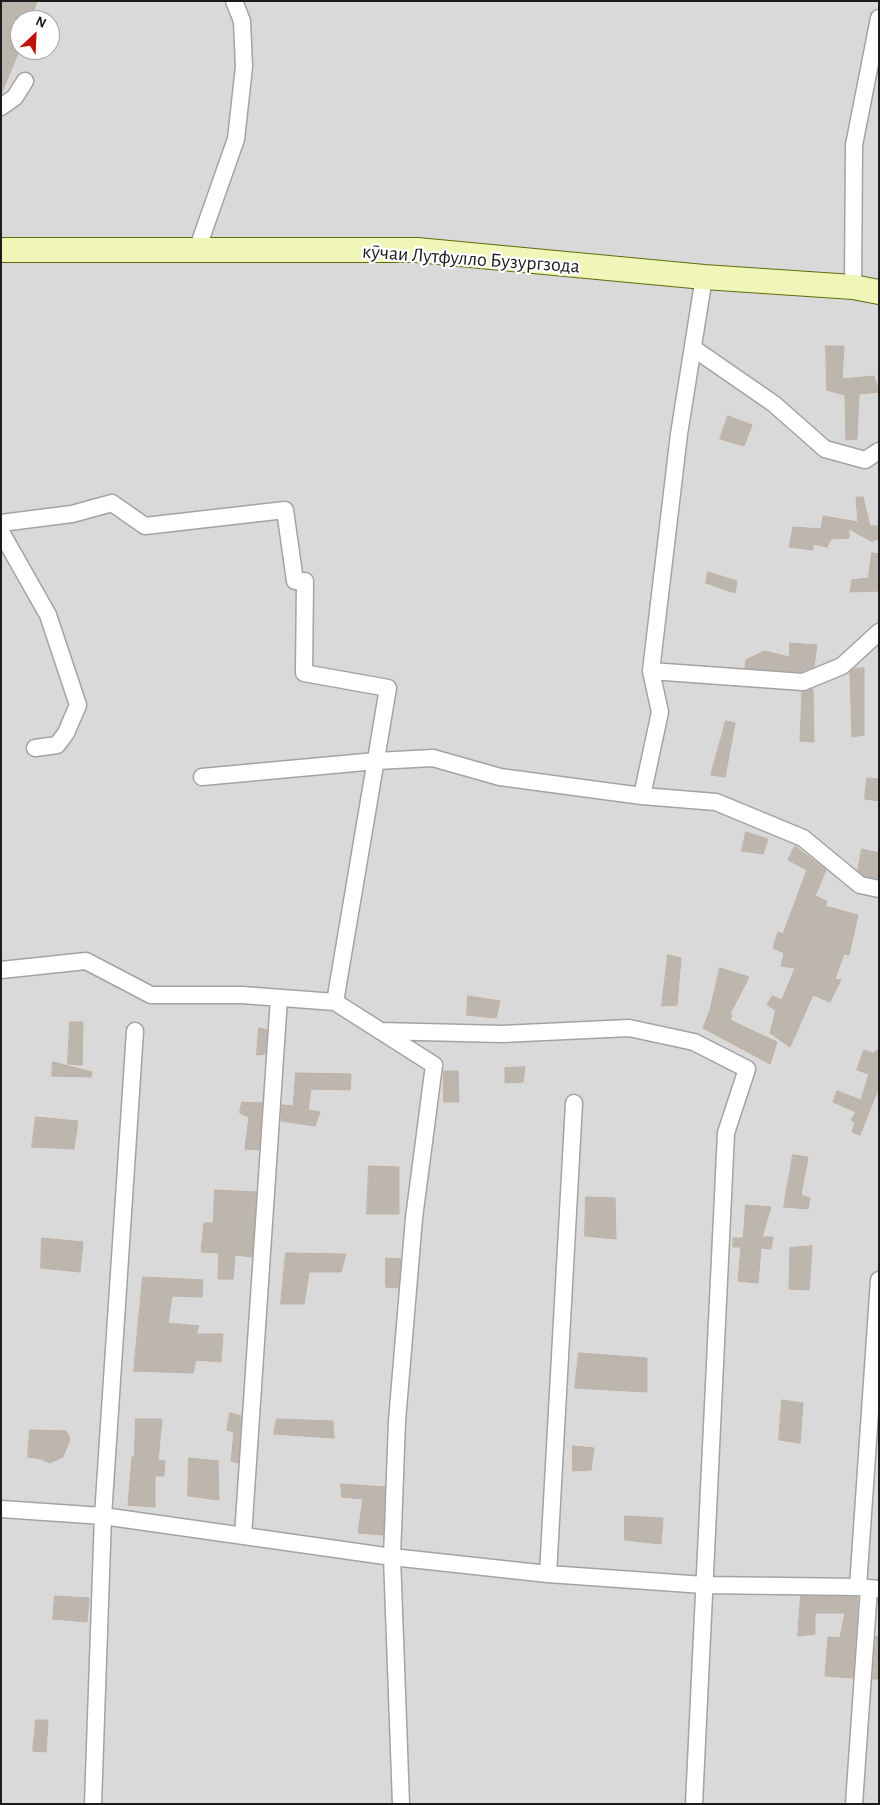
<!DOCTYPE html>
<meta charset="utf-8">
<style>
body{margin:0}
#map{position:relative;width:880px;height:1805px;overflow:hidden;background:#edeae3;font-family:"Alegreya Sans",sans-serif}
canvas{display:block}
.frame{position:absolute;inset:0;border:2px solid #1c1c1c;pointer-events:none}
.north{position:absolute;left:10px;top:10px;width:50px;height:50px;box-sizing:border-box;background:#fff;border:1px solid #a4a4a4;border-radius:50%;rotate:25deg;font-size:14px;font-weight:700;line-height:20px;text-align:center;color:#1c1c1c}
.north::after{content:'';display:block;margin:auto;width:18px;height:22px;background:#bf130a;clip-path:polygon(50% 0,100% 100%,50% 72%,0 100%)}
</style>
<div id="map">
<canvas width="880" height="1805"></canvas>
<div class="frame"></div>
<div class="north">N</div>
</div>
<script>
const ctx = document.querySelector('canvas').getContext('2d');
ctx.lineJoin = 'round';
function fillPath(path, color) { ctx.fillStyle = color; ctx.fill(path, 'evenodd'); }
function strokePath(path, color, width, dash) { ctx.strokeStyle = color; ctx.lineWidth = width; ctx.lineCap = dash ? 'butt' : 'round'; ctx.setLineDash(dash || []); ctx.stroke(path); }
function write(font, color, halo, rows, align = 'center') {
  ctx.font = font + ' "Alegreya Sans",sans-serif'; ctx.lineWidth = 4.5; ctx.setLineDash([]); ctx.textBaseline = 'middle'; ctx.strokeStyle = halo; ctx.fillStyle = color; for (const [text, x, y, turn = 0] of rows) {
    ctx.save(); ctx.translate(x, y); ctx.rotate((+turn || 0) * Math.PI / 180); ctx.textAlign = isNaN(turn) ? turn : align; if (halo) ctx.strokeText(text, 0, 0); ctx.fillText(text, 0, 0); ctx.restore();
  }
}
fillPath(new Path2D(`
 M1,1H879V1804H1ZM20,20H50V50H20Z`), '#dad9d9');
const building = new Path2D(`
 M1,1H37L31,20H20V49L1,94Z
 M826,346H844L842,379L874,376L879,392L859,394L857,439L846,440L845,395L827,390Z
 M728,416L752,425L744,446L720,439Z
 M863,497L870,526H879V540H873V542L849,529V538L831,539L827,547L813,544V550L789,547L793,527L821,529L823,516L858,522L856,498Z
 M872,553L879,554V591L850,592L852,580L868,578Z
 M708,572L737,581L735,593L706,583Z
 M790,643L817,645L814,667L801,672L745,668L746,660L764,651L789,657Z
 M864,668V735L852,737L850,672L854,669Z
 M813,689L814,742L800,741L802,692Z
 M726,721L735,723L725,777L711,775Z
 M867,778L879,779V801L865,799Z
 M746,832L768,839L763,854L742,851Z
 M795,846L826,870L815,896L827,901L825,906L858,915L849,955L844,954L835,979L841,980L830,1002L813,995L790,1047L770,1033L776,1010L767,1005L772,996L782,1000L795,968L781,966L784,953L773,948L778,932L783,934L807,870L788,860Z
 M862,849L879,853V879L864,876L858,870Z
 M668,955L681,958L677,1005L662,1006Z
 M720,968L749,977L730,1014L732,1015L730,1020L777,1042L770,1064L703,1028L710,1010Z
 M468,996L500,1001L496,1018L467,1015Z
 M70,1022H83L82,1065L68,1064Z
 M259,1028L267,1030L265,1054L257,1055Z
 M864,1050L875,1054V1051H879V1087L860,1135L852,1132L855,1122L851,1120L856,1112L833,1102L837,1091L861,1100L869,1074L857,1070Z
 M53,1062L92,1072L91,1077L52,1076Z
 M525,1067L523,1082L505,1083V1068Z
 M444,1071H458L459,1102H444Z
 M296,1073L351,1074L350,1090L311,1089L308,1110L320,1112L315,1126L281,1121L282,1105L293,1106Z
 M242,1102L262,1103L259,1150L245,1149L249,1117L240,1113Z
 M36,1117L78,1121L74,1149L32,1147Z
 M793,1155L808,1157L801,1195L810,1198L808,1209L784,1207Z
 M369,1166L399,1167V1214H367Z
 M215,1190L256,1192L252,1257L235,1255L233,1279H218L219,1253L201,1252L204,1223H213Z
 M586,1197L615,1198L616,1239L585,1236Z
 M746,1205L771,1207L762,1237H773L771,1249L761,1248L758,1283L738,1281L741,1247H733V1238H743Z
 M42,1238L83,1242L80,1272L41,1268Z
 M812,1246L809,1290L789,1289L790,1248Z
 M286,1253L346,1254L341,1272H309L304,1304H281Z
 M386,1258L401,1259L398,1288L386,1287Z
 M143,1277L203,1280L202,1297L172,1296L168,1323L199,1326L196,1334H223L221,1362L196,1360L193,1373L134,1371Z
 M579,1353L647,1358V1392L575,1388Z
 M782,1400L803,1403L800,1443L779,1440Z
 M230,1413L241,1416L238,1463L231,1461L234,1432L227,1430Z
 M136,1419H162L158,1460L165,1461L164,1476H155V1507L128,1505L132,1457H134Z
 M277,1419L333,1421L334,1438L274,1434Z
 M30,1430L66,1431L70,1439L63,1457L50,1463L41,1459L28,1457Z
 M573,1446L594,1448L591,1470L573,1471Z
 M189,1458L218,1461L219,1500L188,1496Z
 M341,1484L385,1487L383,1535L358,1533L363,1499L342,1497Z
 M625,1516L663,1518L661,1544L625,1540Z
 M55,1596L89,1598L87,1622L53,1619Z
 M801,1596L858,1597L853,1678L825,1676L828,1637L840,1638L845,1613H815V1634L798,1636Z
 M876,1636H879V1679H873Z
 M36,1720H48L46,1752L33,1751Z`);
fillPath(building, '#bdb6af');
strokePath(building, '#beb2a6', 1);
const street = new Path2D(`
 M1,107L15,97L25,81
 M197,250L236,139L244,67L242,21L234,1
 M853,287L854,145L879,18
 M693,348L774,404L825,449L865,460L879,451
 M1,523L72,514L112,503L145,526L285,510L295,581H305L304,673L388,688L335,1002
 M1,532L48,615L78,705L66,733L57,745L35,748
 M651,671L803,682L842,666L879,632
 M202,777L376,761L433,758L500,777L642,796L716,802L803,838L860,885L879,889
 M642,796L660,712L651,671L679,434L704,277
 M1,970L86,961L151,995H242L335,1002L434,1065L414,1218L397,1421L392,1557L401,1804
 M135,1031L103,1516L392,1557L548,1574L704,1585L858,1587L879,1589
 M380,1031L502,1034L629,1028L694,1042L747,1069L726,1133L694,1804
 M1,1509L103,1516L93,1804
 M243,1536L279,998
 M548,1574L574,1103
 M858,1587L879,1280
 M854,1804L869,1588`);
const secondary = new Path2D(`
 M1,250H417L704,277L853,287L879,292`);
strokePath(street, '#a3a3a3', 19);
strokePath(secondary, '#5d6d0a', 26);
strokePath(street, '#fff', 16);
strokePath(secondary, '#eff6b8', 24);
write('20px', '#1c1c1c', '#fff', [
 ["кӯчаи Лутфулло Бузургзода",471,259,4]
]);
</script>
